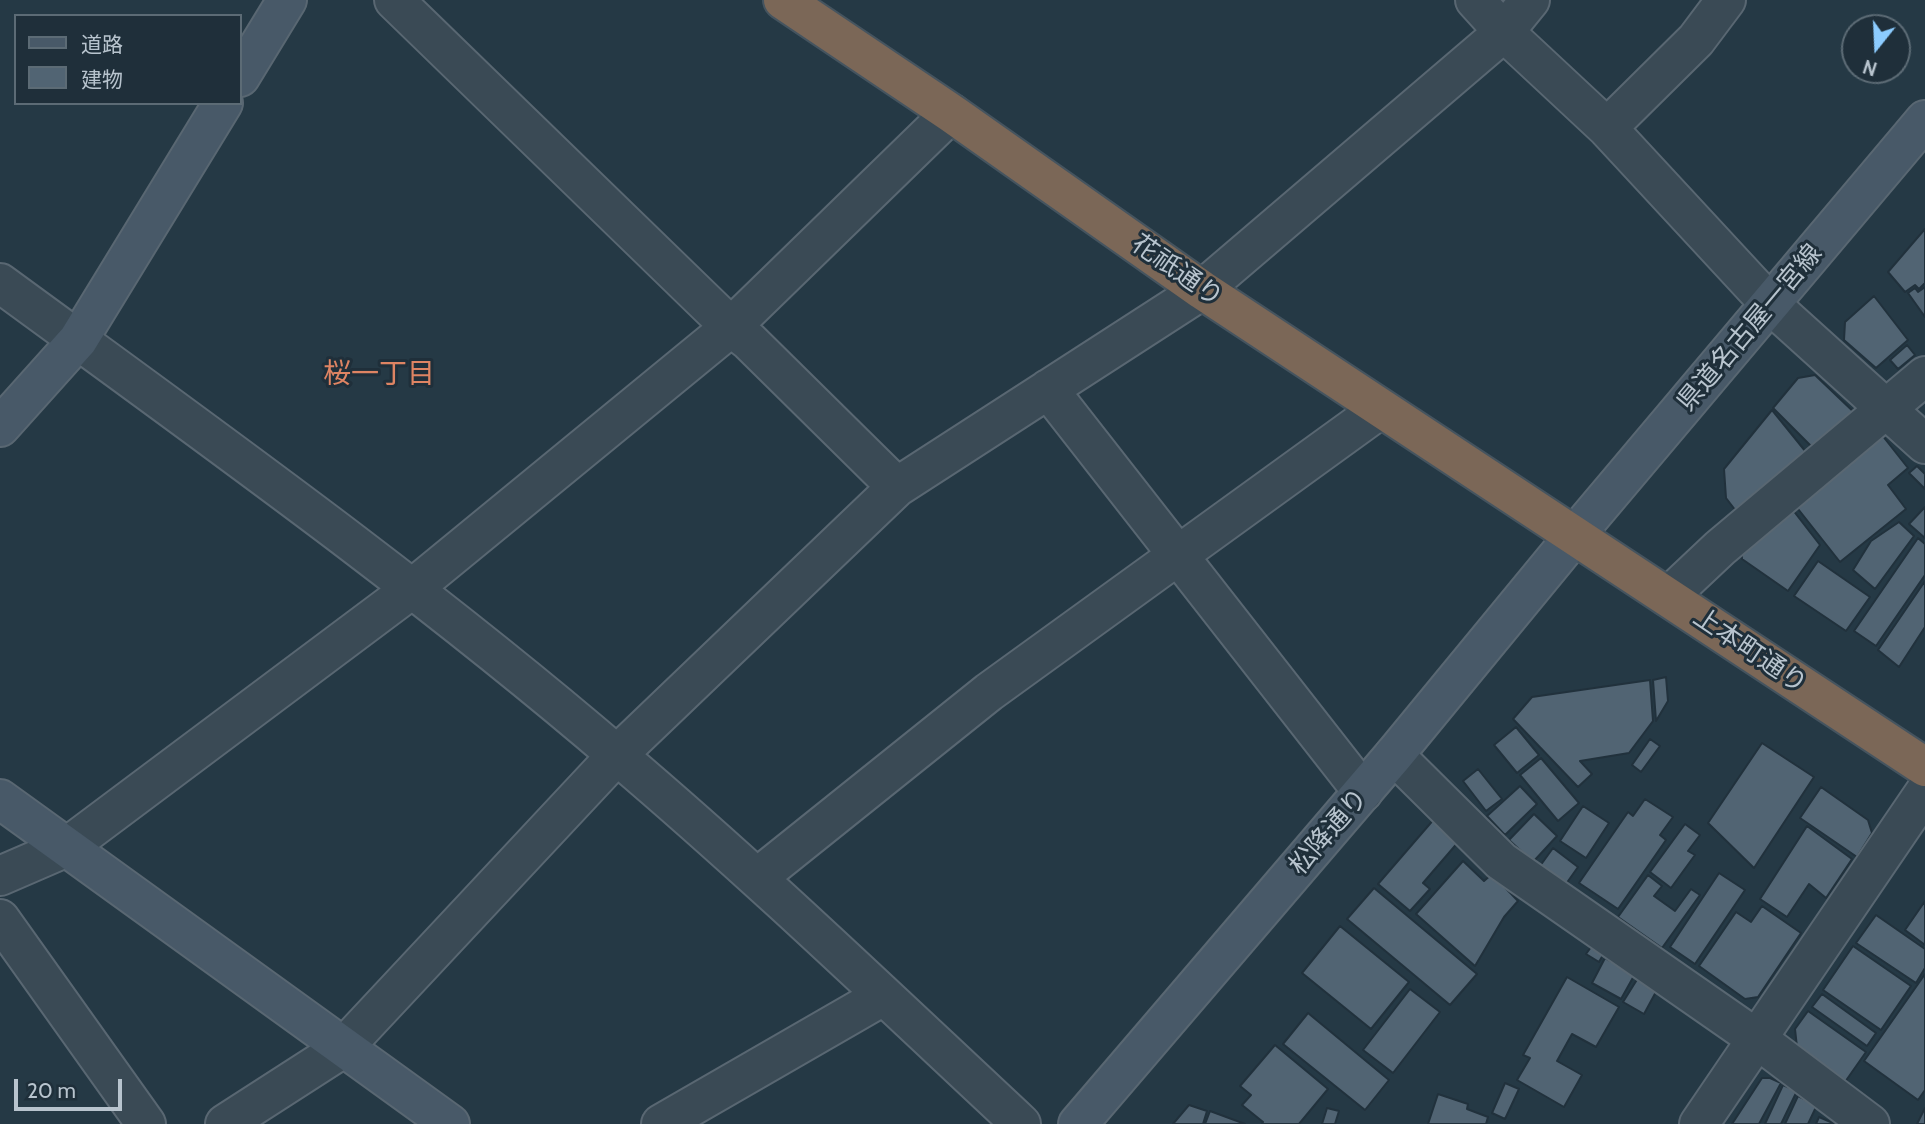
<!DOCTYPE html>
<meta charset="utf-8">
<style>
body{margin:0}
#map{position:relative;width:1925px;height:1124px;overflow:hidden;background:#253945;font-family:Cabin,"Noto Sans JP",sans-serif}
canvas{display:block}
.legend{position:absolute;left:14px;top:14px;width:228px;height:91px;box-sizing:border-box;background:#1f2f3a;border:2px solid #5c6b75;margin:0;padding:9px 12px;list-style:none;font-size:21px;color:#b8c4ce}
.legend li{display:flex;align-items:center;gap:14px;height:35px}
.legend b{width:35px;border:2px solid #5c6b75}
.north{position:absolute;left:1841px;top:14px;width:70px;height:70px;box-sizing:border-box;background:#1f2f3a;border:2px solid #5c6b75;border-radius:50%;rotate:198deg;font-size:19px;font-weight:700;line-height:28px;text-align:center;color:#b8c4ce}
.north::after{content:'';display:block;margin:auto;width:24px;height:32px;background:#8cccff;clip-path:polygon(50% 0,100% 100%,50% 72%,0 100%)}
.scale{position:absolute;left:14px;top:1079px;width:108px;height:32px;box-sizing:border-box;border:4px solid #b8c4ce;border-top:0;padding-left:9px;font-size:21px;line-height:24px;white-space:nowrap;color:#b8c4ce;-webkit-text-stroke:5px #1f2f3a;paint-order:stroke}
</style>
<div id="map">
<canvas width="1925" height="1124"></canvas>
<ul class="legend">
<li><b style="height:9px;background:#485968"></b>道路</li>
<li><b style="height:19px;background:#516473"></b>建物</li>
</ul>
<div class="north">N</div>
<div class="scale">20 m</div>
</div>
<script>
const ctx = document.querySelector('canvas').getContext('2d');
ctx.lineJoin = 'round';
function fillPath(path, color) { ctx.fillStyle = color; ctx.fill(path, 'evenodd'); }
function strokePath(path, color, width, dash) { ctx.strokeStyle = color; ctx.lineWidth = width; ctx.lineCap = dash ? 'butt' : 'round'; ctx.setLineDash(dash || []); ctx.stroke(path); }
function write(font, color, halo, rows, align = 'center') {
  ctx.font = font + ' Cabin,"Noto Sans JP",sans-serif'; ctx.lineWidth = 6; ctx.setLineDash([]); ctx.textBaseline = 'middle'; ctx.strokeStyle = halo; ctx.fillStyle = color; for (const [text, x, y, turn = 0] of rows) {
    ctx.save(); ctx.translate(x, y); ctx.rotate((+turn || 0) * Math.PI / 180); ctx.textAlign = isNaN(turn) ? turn : align; if (halo) ctx.strokeText(text, 0, 0); ctx.fillText(text, 0, 0); ctx.restore();
  }
}
const building = new Path2D(`
 M1925,229V283L1919,289L1915,285L1905,292L1888,272Z
 M1925,287V317L1908,293L1915,288L1918,292Z
 M1874,296L1908,340L1876,368L1844,340L1845,322Z
 M1907,345L1915,355L1898,369L1890,360Z
 M1815,375L1859,417L1817,452L1773,408L1798,378Z
 M1772,410L1810,457L1739,515L1726,498L1724,469Z
 M1878,430L1908,468L1888,485L1906,509L1840,562L1791,500Z
 M1917,466L1925,474V489L1909,473Z
 M1789,505L1820,545L1788,591L1742,559L1741,545Z
 M1925,507V538L1909,524Z
 M1899,522L1914,536L1875,589L1853,570L1871,541Z
 M1918,538L1925,544V575L1876,646L1854,631Z
 M1818,561L1870,597L1846,631L1794,596Z
 M1925,581V627L1899,667L1878,650Z
 M1666,677L1668,701L1656,721L1653,680Z
 M1650,680L1653,721L1629,753L1580,761L1592,774L1578,787L1513,719L1532,697Z
 M1516,727L1539,755L1517,773L1494,745Z
 M1650,739L1660,746L1641,772L1632,765Z
 M1762,743L1814,777L1754,868L1708,823Z
 M1541,758L1579,803L1558,821L1520,775Z
 M1478,769L1502,799L1486,811L1463,781Z
 M1520,786L1537,804L1505,835L1487,816Z
 M1821,787L1868,820L1872,833L1857,857L1800,818Z
 M1645,799L1673,817L1660,835L1666,840L1618,909L1579,883L1628,812L1633,816Z
 M1583,806L1609,823L1586,858L1560,841Z
 M1534,814L1557,836L1533,862L1509,840Z
 M1435,818L1460,840L1423,883L1430,889L1410,911L1378,884Z
 M1685,824L1700,835L1688,851L1695,855L1671,888L1650,872Z
 M1807,826L1852,859L1826,898L1809,884L1787,917L1760,899Z
 M1553,848L1578,867L1566,884L1540,866Z
 M1463,861L1484,881L1492,874L1518,901L1504,917L1475,966L1416,914Z
 M1719,873L1745,890L1695,964L1670,947Z
 M1648,875L1662,886L1654,896L1675,911L1691,889L1700,895L1662,948L1618,917Z
 M1374,888L1477,974L1450,1005L1347,919Z
 M1925,901V945L1905,930Z
 M1762,906L1801,933L1758,997L1745,999L1699,966L1736,912L1751,922Z
 M1876,915L1925,949V968L1916,983L1856,943Z
 M1340,926L1409,982L1371,1029L1302,973Z
 M1853,946L1911,986L1881,1030L1823,990Z
 M1591,947L1603,955L1599,962L1586,954Z
 M1605,958L1635,974L1621,999L1592,983Z
 M1925,974V1090L1918,1100L1864,1061Z
 M1567,977L1619,1007L1596,1047L1572,1034L1557,1061L1582,1075L1564,1107L1517,1080L1530,1058L1523,1055Z
 M1638,978L1657,990L1644,1014L1623,1002Z
 M1410,989L1440,1012L1393,1073L1363,1050Z
 M1822,994L1876,1033L1867,1046L1812,1007Z
 M1808,1011L1866,1052L1845,1082L1797,1047L1795,1029Z
 M1308,1013L1389,1080L1365,1110L1283,1044Z
 M1275,1045L1328,1089L1299,1124H1262L1263,1122L1242,1105L1251,1095L1240,1086Z
 M1762,1078H1770L1781,1083L1759,1124H1732Z
 M1505,1083L1519,1089L1505,1119L1492,1113Z
 M1783,1085L1797,1091L1781,1124H1765Z
 M1438,1094L1468,1104L1467,1109L1488,1117L1486,1124H1428Z
 M1798,1096L1817,1105L1808,1124H1785Z
 M1189,1105L1207,1111L1203,1124H1173Z
 M1327,1108L1339,1111L1335,1124H1322Z
 M1925,1108V1124H1917Z
 M1210,1111L1245,1124H1205Z
 M1819,1117L1835,1124H1816Z`);
fillPath(building, '#516473');
strokePath(building, '#21313c', 2);
const street = new Path2D(`
 M394,0L731,327L951,113
 M1475,0L1504,32L1607,128L1770,304L1925,444
 M1607,128L1696,40L1726,0
 M0,283C209,436 421,587 618,756C757,874 888,1000 1021,1124
 M1048,389L1363,792
 M1668,597L1720,548L1925,376
 M1394,755L1501,861L1757,1039L1870,1124
 M0,876L67,847L413,588L731,327L749,341L897,487
 M757,878L989,692L1380,409
 M0,919L146,1124
 M225,1124L343,1048L617,755L897,487L1202,290L1504,32L1530,0
 M661,1124L883,996
 M1699,1124L1925,792`);
const secondary = new Path2D(`
 M240,77L287,0
 M0,427L78,340L223,103
 M0,799L450,1124
 M1078,1124L1394,755L1575,535L1925,120`);
const highway = new Path2D(`
 M783,0L951,113L1202,290L1925,767`);
strokePath(street, '#596772', 42);
strokePath(secondary, '#596772', 42);
strokePath(highway, '#45545f', 42);
strokePath(street, '#3a4a55', 38);
strokePath(secondary, '#485968', 38);
strokePath(highway, '#7b6757', 38);
write('26px', '#b8c4ce', '#1f2f3a', [
 ["花祇通り",1177,271,35],
 ["県道名古屋一宮線",1750,328,-50],
 ["上本町通り",1750,651,34],
 ["松降通り",1329,832,-49]
]);
write('28px', '#de8463', '#1f2f3a', [
 ["桜一丁目",379,375]
]);
</script>
